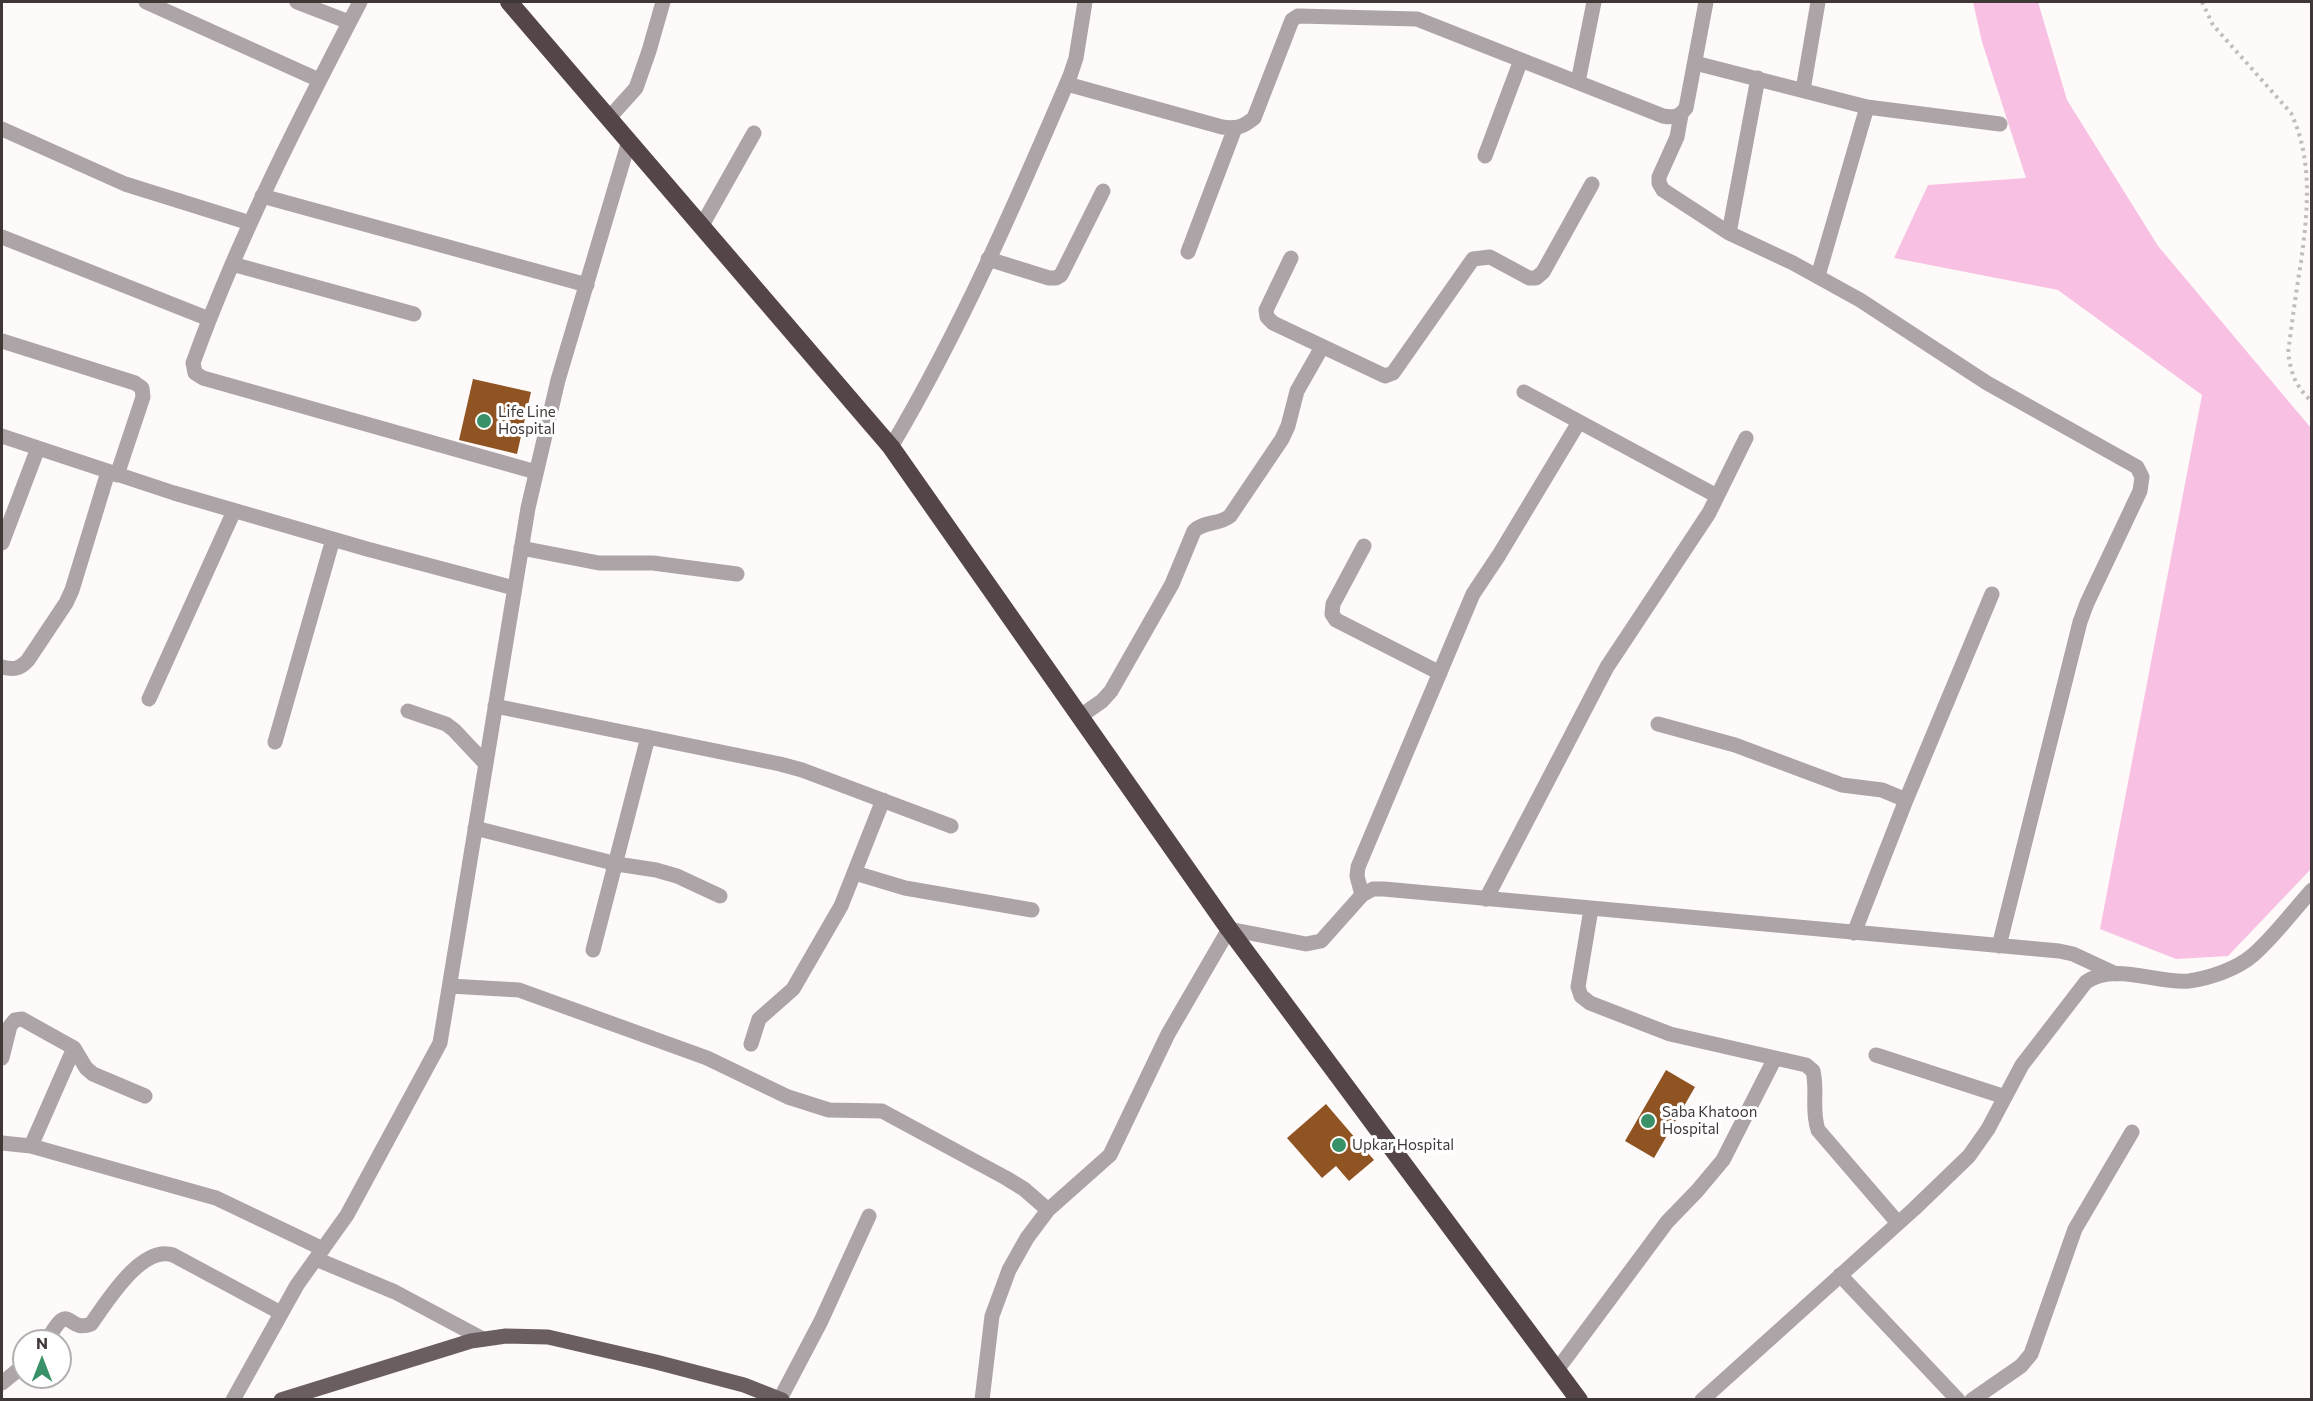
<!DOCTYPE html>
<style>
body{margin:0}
#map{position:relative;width:2313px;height:1401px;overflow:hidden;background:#fdfaf9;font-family:Commissioner,sans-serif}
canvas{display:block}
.frame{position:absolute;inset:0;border:3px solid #3f3836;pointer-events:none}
.north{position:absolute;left:12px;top:1329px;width:60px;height:60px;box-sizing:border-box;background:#fff;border:2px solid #b2afaf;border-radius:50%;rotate:0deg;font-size:16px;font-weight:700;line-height:24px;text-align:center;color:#3f3836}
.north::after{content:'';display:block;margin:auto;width:21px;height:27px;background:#389167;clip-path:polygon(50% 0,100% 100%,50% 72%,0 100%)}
</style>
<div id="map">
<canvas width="2313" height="1401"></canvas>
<div class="frame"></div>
<div class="north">N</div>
</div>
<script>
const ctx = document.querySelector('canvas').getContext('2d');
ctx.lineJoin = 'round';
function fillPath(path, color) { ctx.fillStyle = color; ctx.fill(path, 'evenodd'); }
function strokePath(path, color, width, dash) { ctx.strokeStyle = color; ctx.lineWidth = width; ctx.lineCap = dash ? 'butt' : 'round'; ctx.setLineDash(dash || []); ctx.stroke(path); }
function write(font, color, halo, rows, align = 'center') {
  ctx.font = font + ' Commissioner,sans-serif'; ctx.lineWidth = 6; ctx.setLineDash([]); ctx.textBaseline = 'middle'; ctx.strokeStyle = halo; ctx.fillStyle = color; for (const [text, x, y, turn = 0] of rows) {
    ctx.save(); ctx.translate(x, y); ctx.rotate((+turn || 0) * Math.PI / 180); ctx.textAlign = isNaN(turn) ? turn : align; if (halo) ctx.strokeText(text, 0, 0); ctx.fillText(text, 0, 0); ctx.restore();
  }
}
fillPath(new Path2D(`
 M1973,2H2038L2067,100L2158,246L2311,428V869L2228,956L2176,959L2100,929L2202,395L2058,290L1894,258L1928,185L2026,178L1982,42Z`), '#f8c1e3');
fillPath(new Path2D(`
 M473,379L531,392L517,454L459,440Z
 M1666,1070L1695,1087L1654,1158L1625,1141Z
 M1326,1104L1374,1160L1349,1181L1336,1166L1322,1178L1287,1138Z`), '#8f5421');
strokePath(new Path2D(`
 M2202,2L2213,25L2291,113C2313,160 2308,210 2301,262C2296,292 2292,323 2288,353C2292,376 2295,385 2312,402`), '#c1bdbc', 4, [3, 4.5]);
strokePath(new Path2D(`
 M146,2L319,80
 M297,2L349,22
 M360,2C299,119 238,238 193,363L195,373L203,378L536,472
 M1695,63L1867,107L2000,124
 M1578,82L1594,2
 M1067,84L1222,127C1237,129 1243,127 1254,118L1292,20L1298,16L1417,19L1663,116C1674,118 1679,117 1686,108L1706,2
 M1803,90L1818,2
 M1681,115L1677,137L1659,177V183L1663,190L1729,233L1793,263L1860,300L1987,383L2137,467L2142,477L2140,491L2087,603L2080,622L1999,946
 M609,118L636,88L649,51L663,2
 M2,129L125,184L250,223
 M1485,156L1521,60
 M262,196L587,285
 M701,227L754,133
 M1729,233L1758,78
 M2,237L209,319
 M1188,252L1235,128
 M1291,258L1266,310L1267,317L1273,323L1385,376L1393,373L1473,259L1490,257L1529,278H1536L1543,272L1592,184
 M988,259L1049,278H1056L1061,275L1103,191
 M232,264L414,314
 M1818,276L1867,107
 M2,341L135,383L142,388L143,397L117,475
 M1524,392L1717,496
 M2,436L174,493L367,549L514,588
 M891,447C961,329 1016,202 1070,76L1076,58L1085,2
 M2,543L38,448
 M1364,546L1333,604L1332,614L1336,620L1440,673
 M521,548L599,563H653L737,574
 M2,667C14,670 20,669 28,660L66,603L72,590L108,472
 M149,699L234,511
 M495,706L780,764L802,770L951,826
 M408,711L446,724L454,730L485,763
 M1079,717L1102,701L1111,691L1172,584L1194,531C1204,521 1219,525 1230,516L1282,439L1288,426L1297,391L1322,347
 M1658,724L1735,745L1842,785L1882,790L1906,800
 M275,742L333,539
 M475,828L617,864L656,870L677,876L720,896
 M855,873L905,888L1032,910
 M1362,895L1357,876L1358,867L1473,594L1499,555L1579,422
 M1486,899L1607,667L1709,513L1746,438
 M1591,909L1578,987L1581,996L1590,1003L1670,1034L1806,1065L1813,1071C1818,1092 1811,1108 1818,1130L1898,1223
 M1854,933L1906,800L1992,594
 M593,950L648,737
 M450,986L519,990L707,1058L788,1097L829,1110L882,1111L1006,1178L1024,1189L1048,1210
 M751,1044L759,1019L793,989L841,906L883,800
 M1876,1055L2005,1097
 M2,1058L10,1026L15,1020L22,1019L74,1048L86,1068L93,1074L145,1096
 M2,1143L31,1146L216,1198L323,1249
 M31,1146L74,1048
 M316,1259L395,1292L483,1339
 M1840,1275L1958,1400
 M47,1341C71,1297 66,1334 91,1324C107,1302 141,1245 173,1255L281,1313
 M1557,1370L1667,1222L1697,1191L1723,1160L1775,1058
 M2,1383L24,1365
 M780,1399L821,1321L869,1216
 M233,1400L297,1285L347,1215L440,1043L528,508L558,380L629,141
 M982,1400L992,1316L1009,1270L1027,1238L1048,1210L1110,1155L1168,1034L1229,929L1306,944L1321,941L1362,895L1373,889H1384L2059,951L2073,954L2116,974
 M1702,1400L1914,1209L1969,1156L1988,1129L2022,1065L2086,982C2116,962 2156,984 2189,981C2210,978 2237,969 2253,955C2274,937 2292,912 2312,890
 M1972,1400L2021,1366L2031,1354L2075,1229L2132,1132`), '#aca4a6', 15);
strokePath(new Path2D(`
 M281,1400L471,1341L506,1336L548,1337L656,1362L744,1385L782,1400`), '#6b5e60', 15);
strokePath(new Path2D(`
 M509,2L891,447L1229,929L1579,1400`), '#544648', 18);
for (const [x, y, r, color] of [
 [484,421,8,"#389167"],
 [1648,1121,8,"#389167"],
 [1339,1145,8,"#389167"]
]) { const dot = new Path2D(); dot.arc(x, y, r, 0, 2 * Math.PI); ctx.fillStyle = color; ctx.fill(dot); strokePath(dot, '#fff', 2); }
write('15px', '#3f3836', '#fff', [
 ["Life Line",498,412],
 ["Hospital",498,429],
 ["Saba Khatoon",1662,1112],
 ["Hospital",1662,1129],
 ["Upkar Hospital",1352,1145]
], 'left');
</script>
